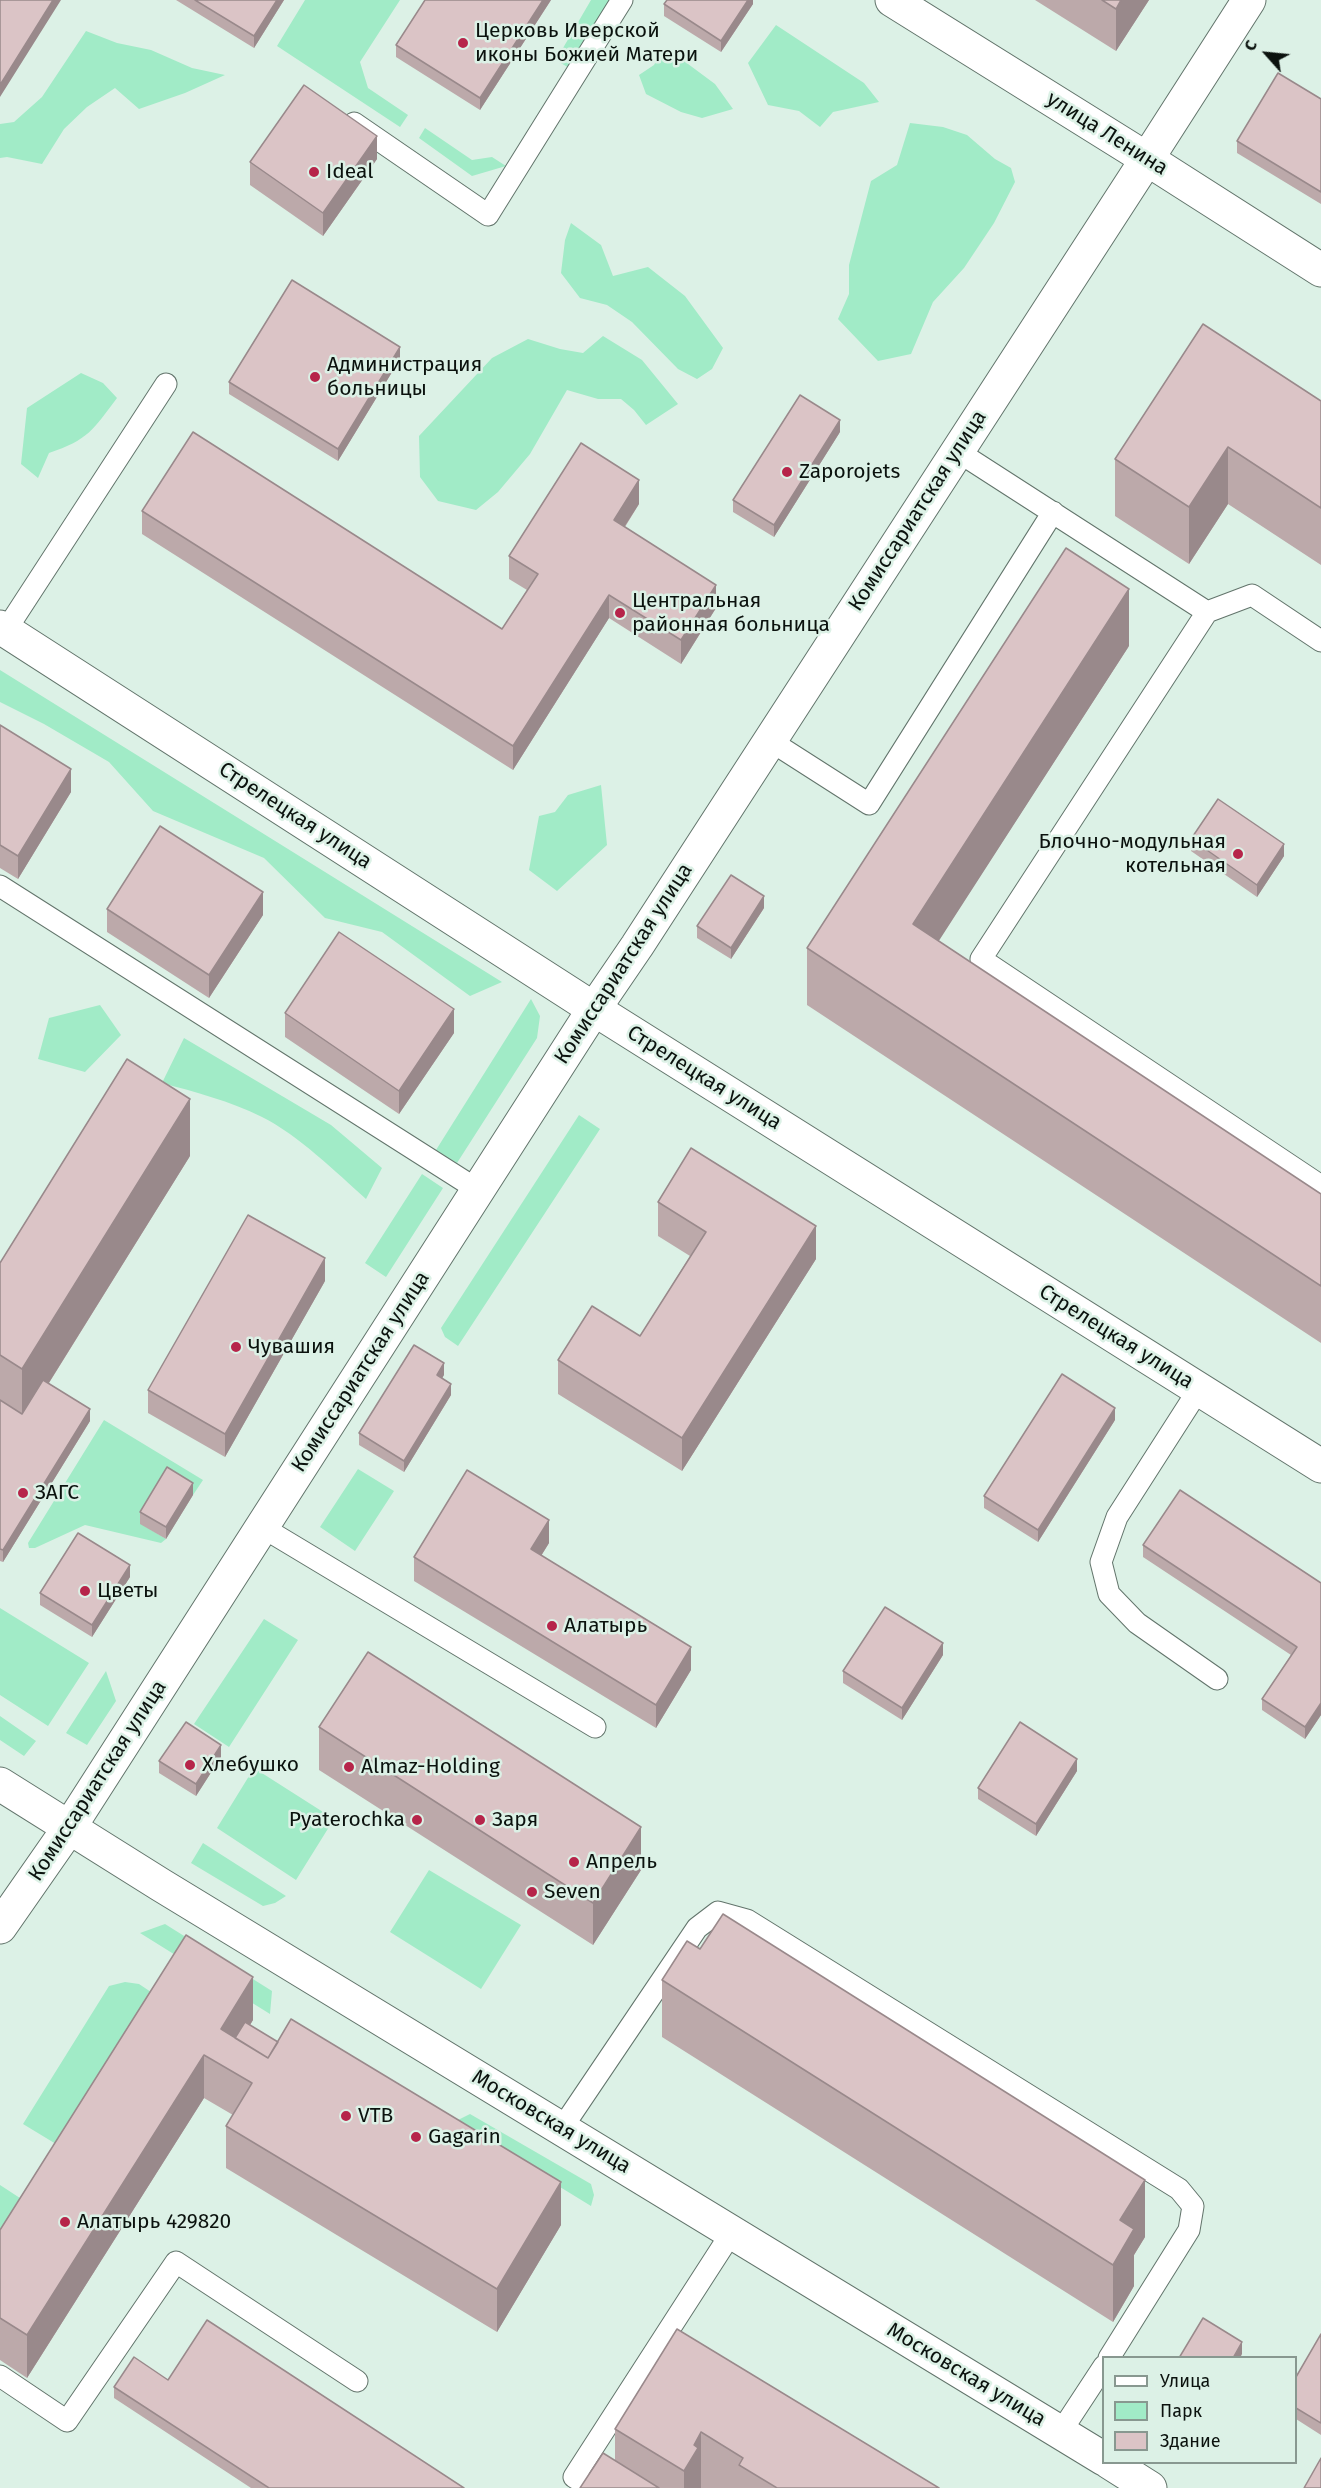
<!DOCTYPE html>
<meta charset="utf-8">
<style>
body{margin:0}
#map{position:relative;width:1321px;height:2488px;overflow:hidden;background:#dcf1e6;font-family:"Fira Sans",sans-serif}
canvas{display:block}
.legend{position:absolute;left:1102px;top:2356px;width:195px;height:108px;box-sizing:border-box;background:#dcf1e6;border:2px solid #889890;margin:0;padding:8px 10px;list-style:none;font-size:18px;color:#0b120e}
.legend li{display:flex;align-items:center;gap:12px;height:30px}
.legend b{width:30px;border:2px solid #889890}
.north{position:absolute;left:1237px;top:24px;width:60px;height:60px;-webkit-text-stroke:4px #dcf1e6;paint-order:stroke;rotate:297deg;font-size:16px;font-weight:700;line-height:24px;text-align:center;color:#0b120e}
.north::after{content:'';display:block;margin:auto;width:21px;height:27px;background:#0b120e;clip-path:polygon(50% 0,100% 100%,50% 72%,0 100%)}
</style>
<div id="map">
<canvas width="1321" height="2488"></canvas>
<ul class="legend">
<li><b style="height:8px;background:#fff"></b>Улица</li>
<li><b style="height:16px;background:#a1ebc7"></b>Парк</li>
<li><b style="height:16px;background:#dbc4c6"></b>Здание</li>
</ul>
<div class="north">С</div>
</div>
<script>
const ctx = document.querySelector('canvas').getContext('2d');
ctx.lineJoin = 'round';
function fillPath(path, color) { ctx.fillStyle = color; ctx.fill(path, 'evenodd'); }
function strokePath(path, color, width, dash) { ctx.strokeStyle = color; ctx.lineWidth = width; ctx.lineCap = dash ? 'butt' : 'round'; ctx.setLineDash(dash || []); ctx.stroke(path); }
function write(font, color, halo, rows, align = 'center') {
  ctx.font = font + ' "Fira Sans",sans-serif'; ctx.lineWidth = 5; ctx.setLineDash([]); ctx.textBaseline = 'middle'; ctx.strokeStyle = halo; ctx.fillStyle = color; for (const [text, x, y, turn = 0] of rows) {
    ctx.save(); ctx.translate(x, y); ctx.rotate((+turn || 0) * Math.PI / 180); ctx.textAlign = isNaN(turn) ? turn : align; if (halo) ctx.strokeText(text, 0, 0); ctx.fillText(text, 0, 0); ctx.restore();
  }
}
fillPath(new Path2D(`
 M305,0H400L360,62L368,88L408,115L400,127L277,46Z
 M591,0H610L569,68L556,60Z
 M776,25L864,83L879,102L833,112L820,127L799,111L768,105L748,63Z
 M86,31L117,43L151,50L192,68L225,75L185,93L139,109L115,88L87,107L64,129L42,164L7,157L0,158V124L14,122L42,97Z
 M662,50L684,61L715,84L733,109L702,118L681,112L646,94L639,75L654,65Z
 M910,123L943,127L967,135L995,159L1011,168L1015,182L994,223L964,268L933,302L911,354L878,361L838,319L849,294V265L871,181L897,165Z
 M425,128L472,160L492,157L506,166L472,176L419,138Z
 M571,223L601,245L613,276L648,267L685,296L723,348L712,369L697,379L678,369L632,322L607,305L580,298L561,273L565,240Z
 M603,336L642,360L678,404L646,425L634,410L621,399H598L567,390L530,454L498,492L476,510L438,501L420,477L419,436L492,358L528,339L560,349L583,353Z
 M81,373L103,383L117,398C93,430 88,440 49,453L38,478L21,464L27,408Z
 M0,670L502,982L470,996L382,932L325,918L264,858L153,811L109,762L44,724L0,702Z
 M601,785L607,845L557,891L529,870L539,816L555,812L568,795Z
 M531,999L540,1016L537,1038L457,1163L436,1150Z
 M100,1005L121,1035L85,1072L38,1059L49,1018Z
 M184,1038L331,1125L382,1168L366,1199C336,1172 298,1135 262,1117C230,1101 195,1092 162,1083Z
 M579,1115L600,1129L458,1346L445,1337L441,1328Z
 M422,1174L443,1188L386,1277L365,1263Z
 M104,1420L203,1480L193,1495L167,1479L140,1523L166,1539L161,1543L85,1525L35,1548H29L28,1543Z
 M358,1469L394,1491L355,1551L320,1527Z
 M0,1608L89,1663L48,1726L0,1695Z
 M264,1619L298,1640L229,1747L194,1724Z
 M106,1671L116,1701L87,1745L66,1733Z
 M0,1716L36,1741L24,1756L0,1740Z
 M254,1768L334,1819L296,1880L217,1828Z
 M203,1843L286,1896L275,1903L263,1906L191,1863Z
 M429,1870L521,1925L481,1989L390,1932Z
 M165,1924L272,1991L270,2014L140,1933Z
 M125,1982L139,1984L151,1992L56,2144L23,2124L109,1986Z
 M470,2114L591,2184L594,2195L591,2206L454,2122Z
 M0,2185L23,2200L0,2235Z`), '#a1ebc7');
const service = new Path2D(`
 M354,123L488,215L622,0
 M957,451L1207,612L981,959L1321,1186
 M1207,612L1252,595L1321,641
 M6,630L166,384
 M769,740L869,804L1053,512
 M0,886L478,1190
 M1199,1389L1117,1517L1101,1562L1109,1594L1137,1623L1217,1679
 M262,1527L595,1727
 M562,2128L697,1928L718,1912L747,1920L1179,2189L1193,2206L1189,2230L1109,2358
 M0,2376L67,2421L176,2262L357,2381
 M1060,2433L1104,2366
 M592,2488L574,2477L732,2232`);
const minor = new Path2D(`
 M1249,0L1147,159L1321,270
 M0,627L594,1009L1321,1466`);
const tertiary = new Path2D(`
 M0,1784L161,1885L1104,2459
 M0,1927L69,1828L594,1009L637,946L1147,159L892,0
 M1109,2462L1150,2488`);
strokePath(service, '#62746b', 23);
strokePath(minor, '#62746b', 35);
strokePath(tertiary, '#62746b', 35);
strokePath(service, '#fff', 21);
strokePath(minor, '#fff', 33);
strokePath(tertiary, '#fff', 33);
fillPath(new Path2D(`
 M176,0H284L254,48Z
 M551,0L480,110L396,57V45Z
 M753,0V4L721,52L664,16V4Z
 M1035,0H1149L1116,51Z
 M1321,99V204L1237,153V141Z
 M377,159L323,236L250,185V162Z
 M400,359L338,461L229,394V382Z
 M1321,401V565L1228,504L1189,564L1115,516V459Z
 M840,432L774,537L733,512V500Z
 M639,504L625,527L716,608L681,664L609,618L513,770L142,534V511L502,629L527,590L509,579V556Z
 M1129,646L938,941L1321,1194V1343L807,1005V948Z
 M0,725L71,792L18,879L0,868Z
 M1191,839L1284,856L1257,897L1191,851Z
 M764,908L731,959L697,938V926Z
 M107,909L263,915L209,998L107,932Z
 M285,1013L454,1033L399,1114L285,1037Z
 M190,1156L49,1383L90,1421L3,1562L0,1561V1263Z
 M658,1202L816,1259L682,1471L558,1394V1360L640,1336L690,1256L658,1236Z
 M325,1281L225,1457L148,1413V1390Z
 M444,1375L442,1378L451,1395L404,1472L359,1445V1433Z
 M1115,1420L1038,1542L984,1508V1496Z
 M193,1495L166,1539L140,1524V1512Z
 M549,1543L541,1556L691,1670L656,1728L414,1581V1557Z
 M1143,1545L1321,1583V1715L1305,1739L1262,1710V1699L1291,1655L1143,1557Z
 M130,1577L92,1637L40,1605V1593Z
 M943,1655L902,1720L843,1683V1671Z
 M319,1727L641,1870L593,1945L319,1770Z
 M221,1757L196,1796L159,1773V1761Z
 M1077,1771L1036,1836L978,1799V1788Z
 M186,1935L253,2020L250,2025L561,2225L497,2332L226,2168V2126L233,2115L204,2098L27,2378L0,2360V2230Z
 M662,1980L1145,2237L1134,2255V2286L1113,2322L662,2037Z
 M677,2329L939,2488H580L615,2461V2429Z
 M1321,2334V2435L1296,2419V2377Z
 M168,2380L464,2488H251L114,2398V2387Z`), '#bca9aa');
fillPath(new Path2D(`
 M53,0H61L0,97V85Z
 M277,0H284L254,48V36Z
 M543,0H551L480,110V98Z
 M748,0H753V4L721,52V41Z
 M1121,0H1149L1116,51V9Z
 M377,136V159L323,236V213Z
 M400,347V359L338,461V449Z
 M840,420V432L774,537V525Z
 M1228,447V504L1189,564V507Z
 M639,480V504L614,543V520Z
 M716,585V608L681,664V640Z
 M1129,589V646L913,981V924Z
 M609,595V618L513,770V746Z
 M71,769V792L18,879V856Z
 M1284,844V856L1257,897V885Z
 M263,892V915L209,998V975Z
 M764,896V908L731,959V948Z
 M454,1009V1033L399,1114V1091Z
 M190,1099V1156L22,1426V1369Z
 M816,1226V1259L682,1471V1438Z
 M325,1258V1281L225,1457V1434Z
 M444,1363V1375L437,1387V1375Z
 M451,1384V1395L404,1472V1461Z
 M1115,1408V1420L1038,1542V1530Z
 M90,1409V1421L3,1562V1550Z
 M193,1483V1495L166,1539V1527Z
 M549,1520V1543L531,1572V1549Z
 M130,1565V1577L92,1637V1625Z
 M943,1643V1655L902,1720V1708Z
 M691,1647V1670L656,1728V1705Z
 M1321,1703V1715L1305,1739V1727Z
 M221,1745V1757L196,1796V1784Z
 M1077,1759V1771L1036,1836V1824Z
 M641,1827V1870L593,1945V1903Z
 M253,1977V2020L226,2063L221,2029Z
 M204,2055V2098L27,2378V2335Z
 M1145,2180V2237L1134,2255V2286L1113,2322V2265L1120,2220Z
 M561,2182V2225L497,2332V2289Z
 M1242,2342V2354L1240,2358H1233Z
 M701,2432V2488H684V2471L694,2445Z`), '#99898b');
const building = new Path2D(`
 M0,0H53L0,85Z
 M195,0H277L254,36Z
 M425,0H543L480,98L396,45Z
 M667,0H748L721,41L664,4Z
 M1102,0H1121L1116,9Z
 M1278,73L1321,99V192L1237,141Z
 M304,85L377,136L323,213L250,162Z
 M292,280L400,347L338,449L229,382Z
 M1203,324L1321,401V508L1228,447L1189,507L1115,459Z
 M800,395L840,420L774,525L733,500Z
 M193,432L502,629L538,574L509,556L581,443L639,480L614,520L716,585L681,640L609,595L513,746L142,511Z
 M1066,548L1129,589L913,924L1321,1194V1286L807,948Z
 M0,725L71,769L18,856L0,845Z
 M1218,799L1284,844L1257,885L1191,839Z
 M160,826L263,892L209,975L107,909Z
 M731,875L764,896L731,948L697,926Z
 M339,932L454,1009L399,1091L285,1013Z
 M127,1059L190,1099L22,1369L0,1355V1263Z
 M691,1148L816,1226L682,1438L558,1360L592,1306L640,1336L706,1232L658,1202Z
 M248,1215L325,1258L225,1434L148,1390Z
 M414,1345L444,1363L437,1375L451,1384L404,1461L359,1433Z
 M1062,1374L1115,1408L1038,1530L984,1496Z
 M43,1380L90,1409L3,1550L0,1549V1400L22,1414Z
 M167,1467L193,1483L166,1527L140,1512Z
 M467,1470L549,1520L531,1549L691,1647L656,1705L414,1557Z
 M1180,1490L1321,1583V1703L1305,1727L1262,1699L1297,1647L1143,1545Z
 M78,1533L130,1565L92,1625L40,1593Z
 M885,1607L943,1643L902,1708L843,1671Z
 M368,1652L641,1827L593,1903L319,1727Z
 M186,1722L221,1745L196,1784L159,1761Z
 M1020,1722L1077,1759L1036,1824L978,1788Z
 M723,1914L1145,2180L1120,2220L1134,2229L1113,2265L662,1980L687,1941L700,1949Z
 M186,1935L253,1977L221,2029L268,2058L291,2019L561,2182L497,2289L226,2126L252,2083L204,2055L27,2335L0,2318V2230Z
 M245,2022L278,2042L268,2058L235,2038Z
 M1203,2318L1242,2342L1233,2358H1179Z
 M207,2320L464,2488H269L114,2387L134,2357L168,2380Z
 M677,2329L939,2488H777L739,2465L743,2458L701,2432L694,2445L698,2448L684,2471L615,2429Z
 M1321,2334V2423L1296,2408V2377Z
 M603,2453L659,2488H580Z
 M1321,2458V2488H1304Z`);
fillPath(building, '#dbc4c6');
strokePath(building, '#99898b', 1.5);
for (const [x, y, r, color] of [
 [463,43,6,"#b6254a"],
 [314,172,6,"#b6254a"],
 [315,377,6,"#b6254a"],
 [787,472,6,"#b6254a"],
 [620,613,6,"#b6254a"],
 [1238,854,6,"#b6254a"],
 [236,1347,6,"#b6254a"],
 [23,1493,6,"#b6254a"],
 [85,1591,6,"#b6254a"],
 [552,1626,6,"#b6254a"],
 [190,1765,6,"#b6254a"],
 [349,1767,6,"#b6254a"],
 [417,1820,6,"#b6254a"],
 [480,1820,6,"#b6254a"],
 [574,1862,6,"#b6254a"],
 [532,1892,6,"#b6254a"],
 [346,2116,6,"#b6254a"],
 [416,2137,6,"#b6254a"],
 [65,2222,6,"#b6254a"]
]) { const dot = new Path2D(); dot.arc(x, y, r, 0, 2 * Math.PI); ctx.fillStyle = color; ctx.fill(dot); strokePath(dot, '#dcf1e6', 2); }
write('21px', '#0b120e', '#dcf1e6', [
 ["Церковь Иверской",475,31],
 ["иконы Божией Матери",475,55],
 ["Ideal",326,172],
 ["Администрация",327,365],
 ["больницы",327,389],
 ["Zaporojets",799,472],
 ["Центральная",632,601],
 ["районная больница",632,625],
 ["Блочно-модульная",1226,842,"right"],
 ["котельная",1226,866,"right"],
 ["Чувашия",248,1347],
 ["ЗАГС",35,1493],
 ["Цветы",97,1591],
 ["Алатырь",564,1626],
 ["Хлебушко",202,1765],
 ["Almaz-Holding",361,1767],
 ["Pyaterochka",405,1820,"right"],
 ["Заря",492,1820],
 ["Апрель",586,1862],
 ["Seven",544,1892],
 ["VTB",358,2116],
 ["Gagarin",428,2137],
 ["Алатырь 429820",77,2222]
], 'left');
write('21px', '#0b120e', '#dcf1e6', [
 ["улица Ленина",1107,134,32],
 ["Комиссариатская улица",918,511,-57],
 ["Стрелецкая улица",295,816,33],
 ["Комиссариатская улица",624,964,-57],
 ["Стрелецкая улица",704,1078,32],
 ["Стрелецкая улица",1116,1337,32],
 ["Комиссариатская улица",361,1372,-57],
 ["Комиссариатская улица",98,1781,-57],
 ["Московская улица",551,2122,31],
 ["Московская улица",966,2375,31]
]);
</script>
